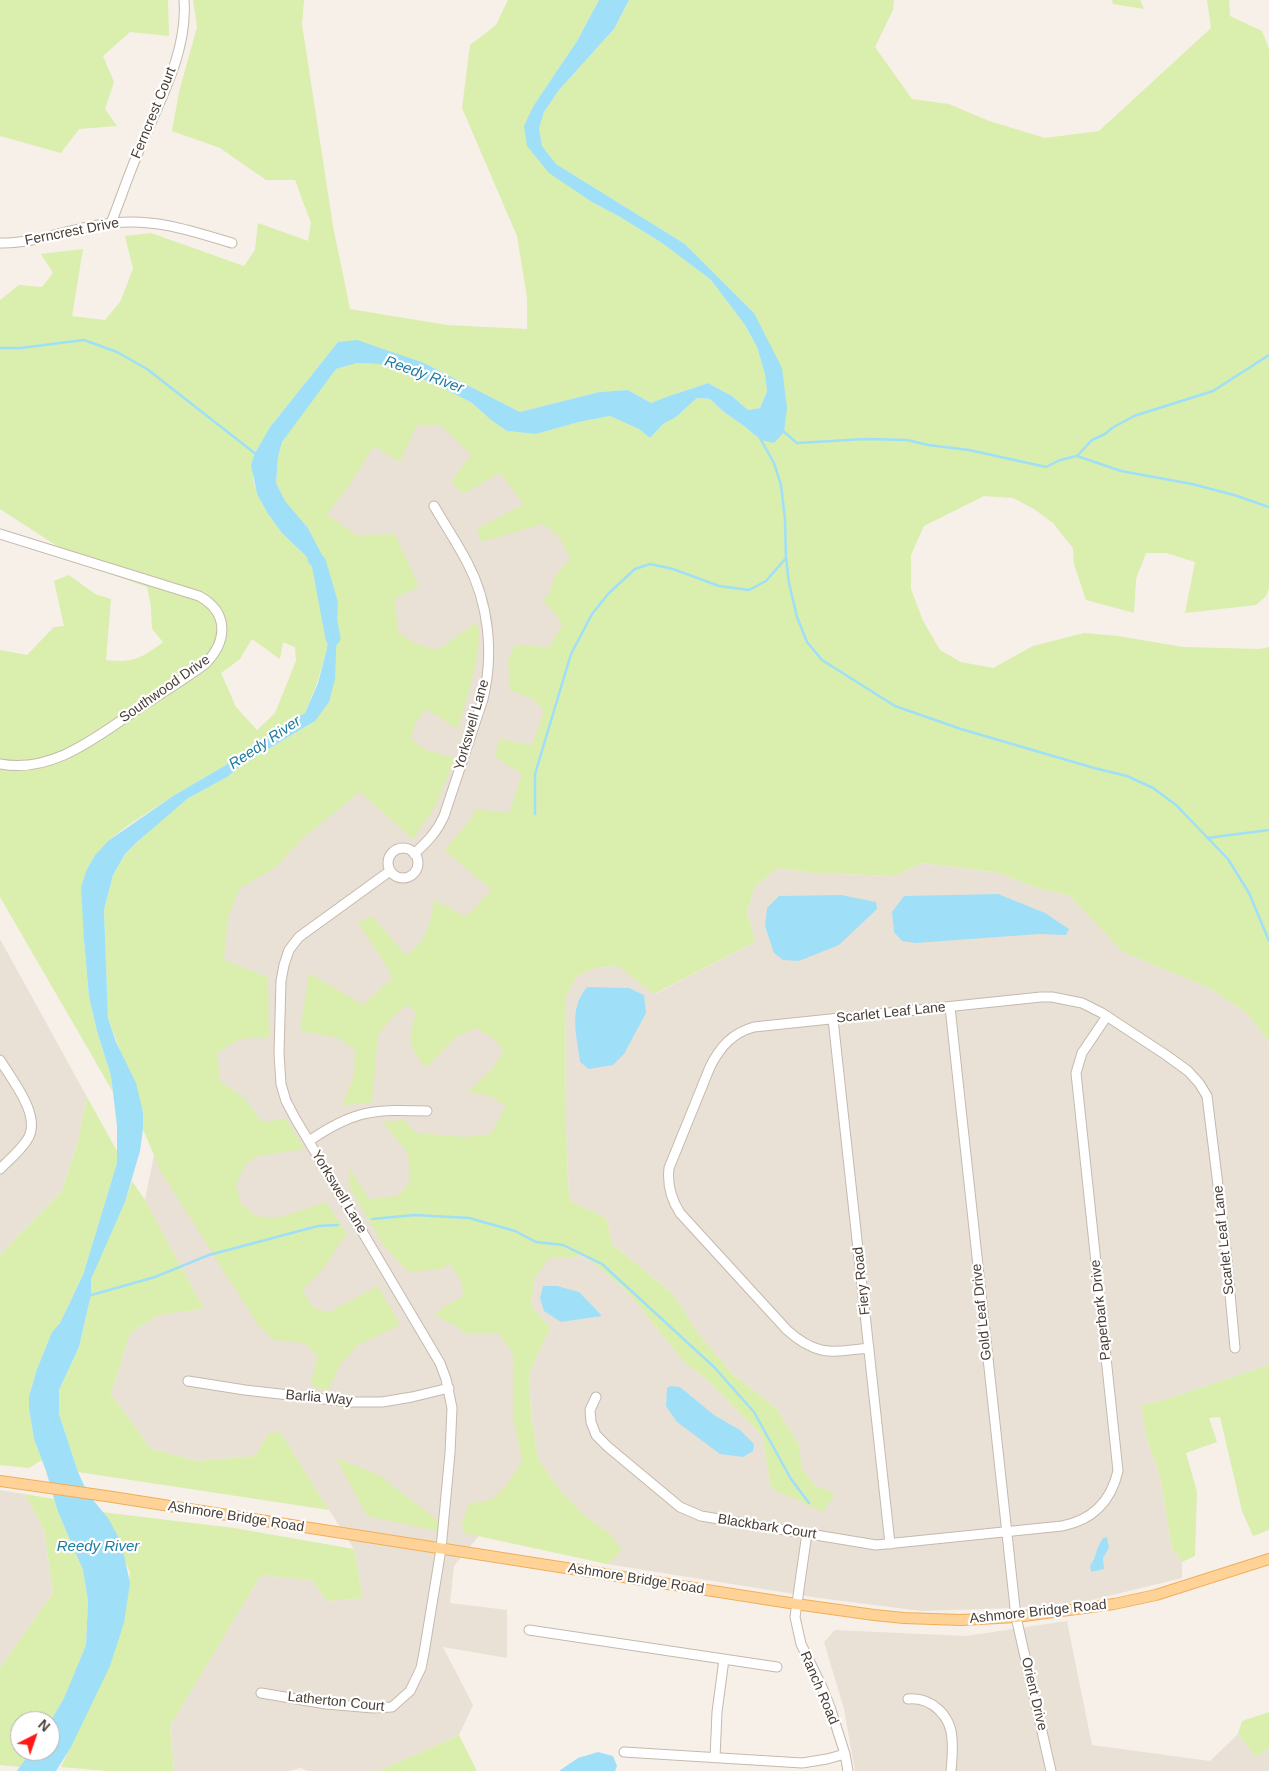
<!DOCTYPE html>
<style>
body{margin:0}
#map{position:relative;width:1269px;height:1771px;overflow:hidden;background:#f6f0e8;font-family:Arial,sans-serif}
canvas{display:block}
.north{position:absolute;left:10px;top:1711px;width:50px;height:50px;box-sizing:border-box;background:#fff;border:1px solid #b7b2af;border-radius:50%;rotate:41deg;font-size:14px;font-weight:700;line-height:20px;text-align:center;color:#4a3f36}
.north::after{content:'';display:block;margin:auto;width:18px;height:22px;background:#ff1816;clip-path:polygon(50% 0,100% 100%,50% 72%,0 100%)}
</style>
<div id="map">
<canvas width="1269" height="1771"></canvas>
<div class="north">N</div>
</div>
<script>
const ctx = document.querySelector('canvas').getContext('2d');
ctx.lineJoin = 'round';
function fillPath(path, color) { ctx.fillStyle = color; ctx.fill(path, 'evenodd'); }
function strokePath(path, color, width, dash) { ctx.strokeStyle = color; ctx.lineWidth = width; ctx.lineCap = dash ? 'butt' : 'round'; ctx.setLineDash(dash || []); ctx.stroke(path); }
function write(font, color, halo, rows, align = 'center') {
  ctx.font = font + ' Arial,sans-serif'; ctx.lineWidth = 4.5; ctx.setLineDash([]); ctx.textBaseline = 'middle'; ctx.strokeStyle = halo; ctx.fillStyle = color; for (const [text, x, y, turn = 0] of rows) {
    ctx.save(); ctx.translate(x, y); ctx.rotate((+turn || 0) * Math.PI / 180); ctx.textAlign = isNaN(turn) ? turn : align; if (halo) ctx.strokeText(text, 0, 0); ctx.fillText(text, 0, 0); ctx.restore();
  }
}
fillPath(new Path2D(`
 M438,416L563,489L587,632L519,1267L531,1473L454,1566L450,1603L507,1610V1658L443,1647L473,1705L459,1735L379,1771H308L300,1768L289,1771H174L170,1726L261,1575L312,1580L327,1601L363,1598L354,1549L280,1433H269L255,1456L197,1461L151,1449L111,1394L130,1333L158,1315L204,1309L145,1200L175,1050L172,968L350,751L311,506L363,426Z
 M923,863L1000,873L1031,886L1070,896L1123,952L1211,989L1248,1014L1269,1042V1365L1161,1401L1142,1405L1147,1439L1160,1476L1172,1548L1182,1562V1578L1088,1601L1015,1608L921,1611L819,1598L607,1564L621,1550L610,1534L584,1515L558,1488L538,1458L531,1414L529,1374L550,1328L531,1305L535,1277L549,1258L586,1256L627,1291L684,1362L706,1379L762,1435L771,1488L834,1493L816,1486L802,1469L799,1445L777,1409L733,1374L697,1332L673,1294L612,1244L607,1219L569,1200L566,1129L565,999L577,976L595,968L618,966L655,994L755,942L747,911L755,887L777,868L812,873L895,876Z
 M0,939L87,1097L77,1145L62,1191L0,1255Z
 M0,1490L24,1494L44,1529L53,1593L0,1668Z
 M1067,1621L1092,1745L1210,1761L1238,1734L1256,1757L1269,1748V1771H855L844,1709L824,1642L835,1630L966,1636Z`), '#eae1d6');
fillPath(new Path2D(`
 M0,0H168L169,36L130,32L103,56L114,82L105,109L117,126L79,129L61,153L0,136Z
 M193,0H304L302,24L333,226L350,309L447,325L527,329V297L517,236L462,108L470,45L496,25L508,0H599L577,41L534,105L527,146L592,202L620,217L662,243L711,280L745,325L757,347L765,374L767,390L760,408L748,410L732,396L708,383C689,390 669,395 651,403L628,390L599,392L520,412L424,363L338,342L270,427L255,453L253,480L257,494L268,514L282,533L307,557L321,576L329,595L327,648L317,683L305,713L287,724L260,745L173,796L127,826L108,841L95,855L87,869L84,940L89,997L97,1031L111,1076L113,1092L0,897V650L27,655L54,627L64,626L54,581L69,575L95,594L111,599L106,660C133,663 141,659 163,642L152,629L151,607L147,587L88,566L0,509V300L19,285L42,287L53,273L41,254L83,249L72,316L105,320L120,302L133,269L125,236L151,233L244,266L255,250L258,223L308,241L311,223L295,180H266L220,148L172,131L179,92L197,27ZM252,639L280,659L283,642L295,647L296,661L275,713L257,730L236,707L221,673L240,659Z
 M629,0H894L893,10L875,47L912,99L949,104L989,121L1045,138L1099,131L1211,28L1207,0H1229L1230,16L1262,31L1269,49V588L1266,596L1256,605L1185,613L1195,562L1166,553H1146L1136,579L1134,613L1086,600L1074,564L1073,548L1053,523L1034,509L1013,498L984,496L924,526L911,555V589L923,621L940,650L961,662L993,668L1033,646L1084,633L1118,636L1183,647L1260,649L1269,647V1042L1248,1014L1211,989L1123,952L1070,896L1031,886L1000,873L923,863L895,876L812,873L777,868L755,887L747,911L755,942L654,994L618,966L595,968L577,976L565,999L566,1129L569,1200L607,1219L612,1244L673,1294L697,1332L733,1374L777,1409L799,1445L802,1469L816,1486L835,1493L823,1512L771,1488L762,1435L706,1379L684,1362L627,1291L585,1256L550,1258L535,1277L531,1305L550,1328L529,1374L531,1414L538,1458L558,1488L584,1515L610,1534L622,1550L607,1564L464,1533L462,1522L470,1503L491,1500L504,1488L522,1462L513,1416L514,1355L498,1333H464L456,1326L435,1315L441,1309L463,1296L462,1283L450,1264L440,1269L409,1272L384,1246L350,1188L349,1167L369,1199L398,1196L410,1182L408,1153L383,1122L404,1120L416,1133L466,1137L491,1134L506,1106L490,1096L468,1092L492,1069L504,1051L495,1040L476,1028L457,1036L426,1068C407,1044 408,1042 416,1012L407,1005L392,1017L378,1035L372,1103L342,1105L354,1076L355,1050L339,1038L300,1031L309,973L363,1005L392,978L387,966L358,923L372,916L406,955C428,940 430,925 434,900L466,917L492,890L444,850L472,818L475,809L509,813L522,774L495,757L499,739L532,745L544,711L533,699L510,690L508,662L514,645L549,647L563,624L543,600L549,594L555,576L570,559L560,537L543,524L481,542L477,529L524,504L500,473L463,494L451,482L471,455L442,426H416L400,462L374,446L349,486L327,514L356,535L395,534L419,587L395,598L398,632L414,643L438,650L477,622C485,648 465,702 458,729L426,709L415,724L411,739L426,750L455,758L436,805L413,839L360,792L303,838L276,867L240,888L228,917L224,960L268,977L269,1037L240,1039L217,1053L220,1081L244,1098L262,1122L286,1119L305,1149L258,1156L247,1163L236,1184L240,1202L255,1216L277,1218L326,1202L347,1233L324,1268L302,1290L312,1306L327,1313L378,1286L400,1325L358,1345L341,1364L328,1390L316,1388L311,1382L316,1366L317,1355L304,1343L273,1340L258,1325L160,1170L143,1129V1112L108,1018L104,910L113,875L125,854L160,821L187,799L227,777L245,763L315,721L338,632V602L328,568L308,528L285,502L276,483L278,457L282,442L290,429L336,369L357,363L379,364L436,384L472,403L491,420L507,431L536,434L579,422L610,416L639,429L650,438L663,424L676,417L697,398L710,399L724,412L744,426L761,440L784,432L754,313L685,244L556,164L542,146L538,128L544,112L559,90L614,29Z
 M1112,0H1140L1144,9L1113,4Z
 M87,1097L117,1151V1163L83,1275L60,1323L52,1332L37,1369L29,1395V1409L34,1439L42,1460L29,1468L0,1465V1255L62,1191L77,1145Z
 M132,1181L145,1200L204,1309L158,1315L130,1333L111,1394L151,1449L197,1461L255,1456L269,1433L280,1432L329,1510L78,1472L59,1414V1390L79,1347L91,1295L90,1279L125,1202Z
 M1269,1365V1530L1253,1536L1242,1511L1220,1417L1209,1418L1217,1442L1186,1453L1197,1492L1195,1556L1182,1562L1172,1548L1160,1476L1147,1439L1141,1405L1161,1401Z
 M336,1458L379,1475L438,1521L437,1531L367,1516Z
 M24,1494L54,1499L58,1512L83,1570L88,1601L86,1645L64,1698L50,1722L20,1721V1751H31L20,1767L0,1765V1668L53,1593L44,1529Z
 M93,1511L234,1528L354,1549L363,1598L327,1601L312,1580L261,1575L170,1726L174,1771H108L61,1767L98,1687L125,1613L130,1572L117,1546Z
 M1269,1712V1748L1256,1757L1238,1734L1242,1721Z
 M459,1735L477,1771H379Z`), '#daeead');
fillPath(new Path2D(`
 M599,0H629L614,29L559,90L544,112L539,128L542,146L556,164L685,244L754,313L782,368L787,408L784,432L774,443L761,440L744,426L724,412L710,399L697,398L676,417L663,424L650,438L639,429L610,416L579,422L536,434L507,431L491,420L472,403L436,384L379,364L357,363L336,369L282,442L278,457L276,483L285,501L308,528L322,555L328,568L338,602L335,679L329,702L315,721L245,763L227,777L187,799L136,843L125,854L113,875L104,910L108,1018L116,1042L136,1083L143,1112V1129L140,1151L125,1202L91,1279V1295L79,1347L59,1390V1414L78,1472L88,1494L108,1518L121,1542L130,1583L124,1623L110,1666L71,1747L56,1771H17L31,1751H50V1722L64,1698L86,1645L88,1601L83,1570L58,1512L46,1471L34,1439L29,1409V1396L37,1369L52,1332L60,1323L83,1275L117,1163V1126L111,1076L97,1031L89,997L84,940L81,887L87,869L95,855L108,841L173,796L260,745L287,724L305,713L318,683L327,648L330,615L329,595L321,576L307,557L282,533L268,514L257,494L251,465L255,453L270,427L338,342L357,340L424,363L520,412L599,392L628,390L651,403C669,395 689,390 708,383L732,396L748,410L760,408L767,391L765,374L757,347L745,325L711,280L662,243L620,217L592,202L549,173L527,146L524,126L534,105L577,41Z
 M998,894L1045,913L1069,929L1066,935L1039,934L916,943L902,941L894,932L892,912L904,896Z
 M841,895L876,902L877,909L839,945L799,961L783,960L774,953L765,926L767,908L779,896Z
 M587,987L629,988L644,995L646,1013L624,1054L613,1065L589,1069L580,1062C577,1036 568,1009 587,987Z
 M543,1286H557L579,1292L602,1316L561,1322L544,1311L540,1298Z
 M671,1386L680,1387L714,1415L740,1430L754,1444L753,1451L743,1457L720,1454L677,1422L666,1406L667,1388Z
 M1107,1537L1109,1548L1103,1558L1104,1569L1091,1572L1090,1566C1097,1556 1096,1547 1103,1538Z
 M598,1752L613,1756L617,1766L615,1771H559L578,1758Z`), '#9fe0f8');
strokePath(new Path2D(`
 M0,348H21L84,340L117,352L147,369L257,455
 M783,431L797,443L866,439L907,440L928,445L969,450L1046,467L1060,460L1077,456L1121,471L1192,484L1234,495L1269,507
 M760,438L774,463L781,485L785,519L786,558L789,583L797,617L807,642L822,660L895,706L961,729L1094,768L1127,776L1153,788L1176,805L1228,859L1249,893L1269,941
 M1077,456L1092,440L1105,434L1112,428L1134,416L1213,391L1269,355
 M535,814V774L571,654L592,614L609,593L635,569L650,564L673,569L719,586L749,590L766,581L786,558
 M1207,838L1269,830
 M372,1219L415,1215L469,1218L515,1231L536,1242L563,1245L602,1264L714,1367L754,1412L791,1479L809,1503
 M88,1296L155,1277L209,1255L318,1226L338,1225`), '#9fe0f8', 2.5);
strokePath(new Path2D(`
 M315,559L319,563L333,638`), '#9fe0f8', 15);
const minor = new Path2D(`
 M111,223C121,198 129,173 140,148C159,101 188,52 184,0
 M0,243C38,244 75,226 113,223C155,218 192,231 232,243
 M0,534L199,596C230,613 227,642 205,664C183,680 160,694 138,709C97,736 53,774 0,764
 M388 863a15 15 0 1 1 30 0a15 15 0 1 1-30 0Z
 M414,854C427,842 437,832 444,816L483,699C494,654 489,603 467,562C457,543 445,525 434,506
 M950,1007L1016,1617L1051,1771
 M833,1019L890,1544
 M0,1060C12,1080 43,1117 27,1140C20,1151 9,1160 0,1169
 M309,1141C354,1110 374,1109 427,1111
 M869,1348C832,1352 817,1357 787,1330L680,1213C671,1199 667,1185 669,1168L710,1067C720,1047 732,1033 754,1027L1041,997H1052L1082,1003L1102,1013L1166,1055L1188,1071L1199,1083L1207,1096L1226,1250L1235,1348
 M188,1381L245,1390L350,1402H382L412,1397L449,1388
 M596,1397L590,1410L591,1422L596,1435L608,1447L680,1507L701,1516L876,1545L1062,1526C1093,1520 1111,1501 1118,1471L1076,1073L1082,1053L1107,1016
 M807,1533L795,1617L801,1644L822,1687L830,1707L845,1754L848,1771
 M529,1630L777,1667
 M261,1693L326,1704L373,1708L392,1707L410,1691L421,1668L424,1653L441,1549L450,1453L452,1408L446,1379L440,1363L295,1118L286,1101L281,1084L279,1054L281,981L284,965L289,950L299,937L390,871
 M908,1699C932,1697 951,1716 952,1739C953,1750 952,1761 951,1771
 M624,1752L802,1763L827,1759L845,1754
 M715,1758L717,1712L724,1659`);
const major = new Path2D(`
 M0,1481L106,1496L796,1604L874,1615L904,1618L961,1620L1016,1617L1114,1604L1156,1595L1269,1559`);
strokePath(minor, '#c5b9ac', 11);
strokePath(major, '#f0ae5b', 12);
strokePath(minor, '#fff', 9);
strokePath(major, '#ffd398', 10);
write('14px', '#4a3f36', '#fff', [
 ["Ferncrest Court",154,113,-68],
 ["Ferncrest Drive",72,232,-11],
 ["Southwood Drive",165,689,-35],
 ["Yorkswell Lane",472,725,-74],
 ["Scarlet Leaf Lane",891,1013,-6],
 ["Yorkswell Lane",339,1192,59],
 ["Scarlet Leaf Lane",1224,1240,-96],
 ["Fiery Road",862,1281,-96],
 ["Paperbark Drive",1101,1310,-96],
 ["Gold Leaf Drive",982,1312,-96],
 ["Barlia Way",319,1398,5],
 ["Ashmore Bridge Road",236,1517,9],
 ["Blackbark Court",767,1527,9],
 ["Ashmore Bridge Road",636,1579,9],
 ["Ashmore Bridge Road",1038,1612,-6],
 ["Ranch Road",819,1688,67],
 ["Orient Drive",1034,1694,77],
 ["Latherton Court",336,1702,6]
]);
write('italic 15px', '#1f7b9f', '#fff', [
 ["Reedy River",424,375,20],
 ["Reedy River",265,743,-34],
 ["Reedy River",98,1547]
]);
</script>
